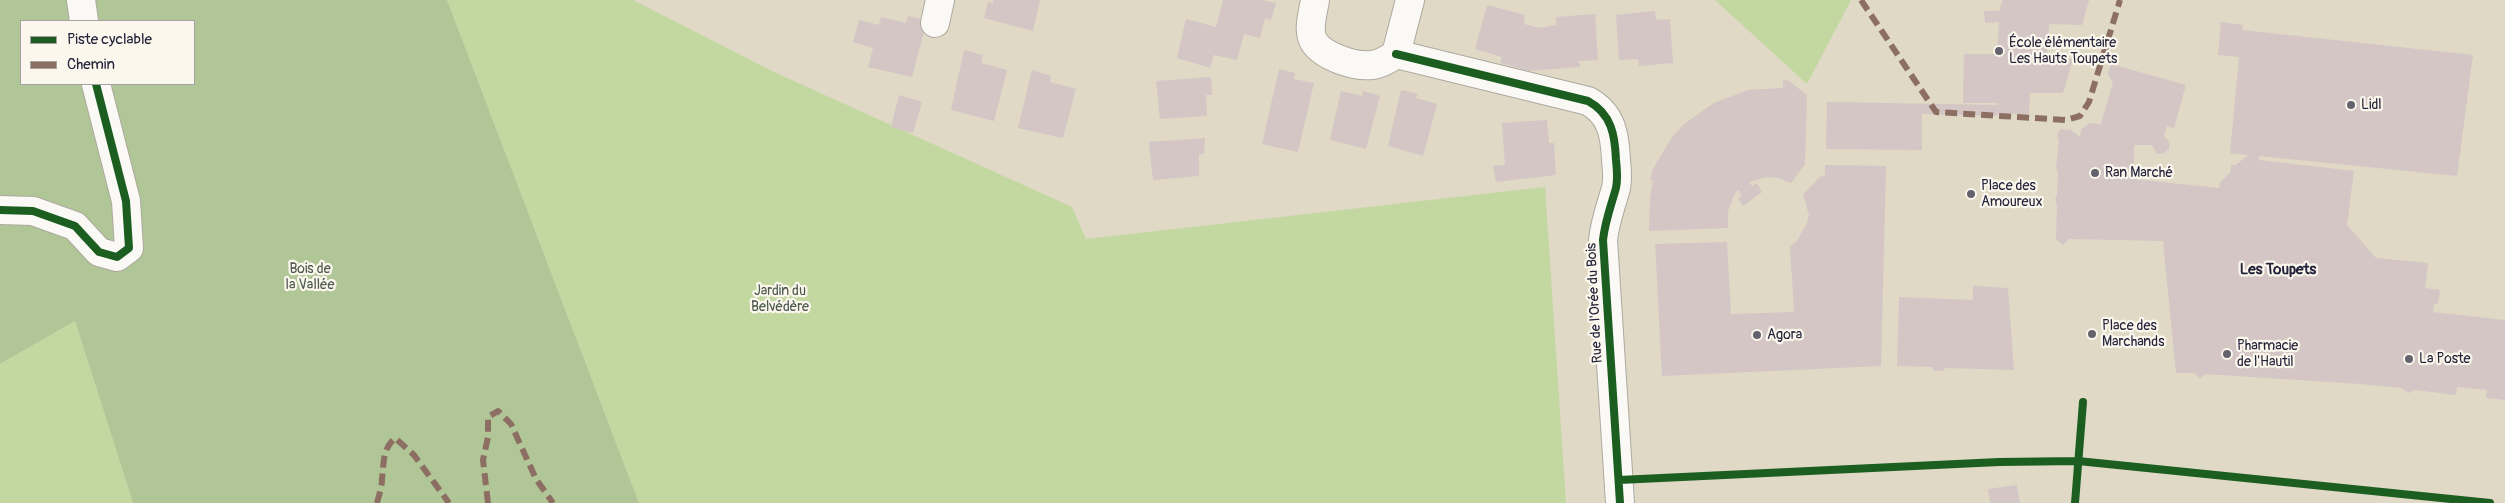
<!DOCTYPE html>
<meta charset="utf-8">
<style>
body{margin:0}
#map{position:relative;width:2505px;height:503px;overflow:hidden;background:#e0d9c6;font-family:Pangolin,sans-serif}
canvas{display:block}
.legend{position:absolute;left:20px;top:20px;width:175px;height:65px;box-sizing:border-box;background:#fbf7ec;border:1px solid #a4a2a5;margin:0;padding:6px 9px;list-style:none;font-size:15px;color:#22223b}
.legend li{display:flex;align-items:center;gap:10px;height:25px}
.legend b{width:25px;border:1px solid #a4a2a5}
</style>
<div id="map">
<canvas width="2505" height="503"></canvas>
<ul class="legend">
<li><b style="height:6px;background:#1b5e20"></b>Piste cyclable</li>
<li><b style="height:6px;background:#8d6e63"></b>Chemin</li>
</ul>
</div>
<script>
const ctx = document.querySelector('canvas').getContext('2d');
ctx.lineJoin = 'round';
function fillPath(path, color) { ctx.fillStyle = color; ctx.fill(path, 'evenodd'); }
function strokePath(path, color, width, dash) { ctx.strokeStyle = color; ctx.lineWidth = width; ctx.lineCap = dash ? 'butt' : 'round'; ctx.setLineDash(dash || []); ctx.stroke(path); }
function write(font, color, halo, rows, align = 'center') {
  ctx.font = font + ' Pangolin,sans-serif'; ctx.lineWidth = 4.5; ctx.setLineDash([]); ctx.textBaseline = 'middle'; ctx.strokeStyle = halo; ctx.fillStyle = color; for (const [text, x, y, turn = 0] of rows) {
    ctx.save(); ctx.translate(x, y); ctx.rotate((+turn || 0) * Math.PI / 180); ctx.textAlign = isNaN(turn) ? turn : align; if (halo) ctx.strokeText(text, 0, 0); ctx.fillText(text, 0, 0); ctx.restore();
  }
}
fillPath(new Path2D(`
 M447,0H633L774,72L1072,207L1086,239L1545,187L1566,503H639Z
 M1715,0H1851L1807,84Z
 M75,321L133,503H0V364Z`), '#c3d7a1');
fillPath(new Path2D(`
 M0,0H447L639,503H133L75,321L0,364ZM21,21H194V84H21Z`), '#b0c697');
fillPath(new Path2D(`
 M993,0H1040L1033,31L984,18L988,2L993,3Z
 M1223,0H1262L1276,3L1271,20L1265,18L1260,38L1244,34L1237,60L1214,55L1210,68L1177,58L1186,19L1216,27Z
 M2003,0H2089L2082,25L2049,24L2047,56L2073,59L2063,93H2030L2029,114H1997V116L1922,114V150L1826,149L1827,102L1998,105V103H1963L1964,54H1997L1999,22L1985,23L1984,11H1999Z
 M1487,5L1525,15L1524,24L1540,28L1556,25V17L1595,14L1598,60L1579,61L1580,67L1529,71L1500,63L1502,57L1475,49Z
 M1655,11L1656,20L1670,19L1673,63L1639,66L1638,59L1619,60L1616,15Z
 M908,16L927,20L912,77L868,67L873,48L853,42L859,20L879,25L881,17L906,23Z
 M2221,22L2243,25L2242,30L2473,55L2457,176L2259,156V160L2354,171L2347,225L2376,258L2428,263L2425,288L2440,290L2438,304H2434L2433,312L2505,320V400L2486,398L2487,390L2457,387L2456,395L2414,390L2409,393L2401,388L2360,384L2205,374L2200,379L2195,373H2176L2163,241L2069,239L2063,245L2056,239L2057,204L2055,200L2057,195L2058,173L2056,168L2059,140L2057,136L2060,129L2071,130L2080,137L2081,130L2089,123L2101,124L2113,82L2108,74L2111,64L2186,85L2174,128L2167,126L2164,136L2169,142V149L2164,153L2157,154L2152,145H2134V179L2219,188L2220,182L2230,173L2231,165H2236L2248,155L2230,153L2239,57L2218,55Z
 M964,50L983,55L981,63L1007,70L994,121L951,110Z
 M1279,69L1295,73L1294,79L1314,83L1298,152L1262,144Z
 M1032,70L1051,76L1050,82L1076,89L1063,138L1018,128Z
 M1211,77L1212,95H1206L1207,116L1160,119L1156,81Z
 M1783,80L1789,81L1807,95L1805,164L1791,183L1778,178L1766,177L1749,182L1752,186L1757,183L1762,192L1743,206L1738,198L1742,196L1739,190L1735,193L1728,211V228L1649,231L1650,198L1653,180H1650L1653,169L1672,137L1684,124L1714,103L1748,90L1783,88Z
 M1401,90L1418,94L1416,98L1437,104L1423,156L1388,146Z
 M1341,91L1362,96L1363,91L1380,96L1366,149L1330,140Z
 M899,95L922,102L913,133L891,127Z
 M1547,120L1549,143H1554L1556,175L1496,182L1493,166L1505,165L1502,123Z
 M1205,138L1204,154H1199V176L1153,180L1149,142Z
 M1825,165L1886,166L1881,366L1662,376L1655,244L1727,242L1731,314L1794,312L1790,246L1797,241L1806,225L1809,215L1803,194L1821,176L1825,177Z
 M1973,286L2008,288L2014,370L1946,368L1942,371H1935L1932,367L1897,366L1899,297L1973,300Z
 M2017,485L2020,503H1990L1988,489Z`), '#d3c6c4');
const minor = new Path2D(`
 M81,0L84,21
 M1315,0C1313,13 1307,31 1314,42C1324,57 1355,67 1372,65C1381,64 1389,59 1396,54L1410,0
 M935,23L940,0
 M1396,54L1588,101C1612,114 1615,136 1616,160C1617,169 1618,179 1616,188C1611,206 1605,221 1603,240L1620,503
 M0,210L33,211L75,226L99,252L117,257L129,248L126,201L96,84`);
strokePath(minor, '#ada99f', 30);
strokePath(minor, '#faf9f6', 28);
strokePath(new Path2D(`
 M1861,0L1936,112L2066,120L2080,116L2089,102L2120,0
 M377,503C379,495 382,487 382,479C384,464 382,449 395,438L414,455L449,503
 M488,503L483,460L488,437V417L498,411L511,424L536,479L553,503`), '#8d6e63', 6, [12, 6]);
strokePath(new Path2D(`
 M1396,54L1588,101C1612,114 1615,136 1616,160C1617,169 1618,179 1616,188C1611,206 1605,221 1603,240L1620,503
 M0,210L33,211L75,226L99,252L117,257L129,248L126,201L96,84
 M1619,480L1999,462L2078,461L2490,503
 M2075,503L2083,402`), '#1b5e20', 8);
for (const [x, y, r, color] of [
 [1999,51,5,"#64626c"],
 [2351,105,5,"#64626c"],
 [2095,173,5,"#64626c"],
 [1971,194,5,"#64626c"],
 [2092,334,5,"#64626c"],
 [1757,335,5,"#64626c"],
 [2227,354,5,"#64626c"],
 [2409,359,5,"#64626c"]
]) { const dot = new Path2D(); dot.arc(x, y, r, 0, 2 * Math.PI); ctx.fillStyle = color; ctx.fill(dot); strokePath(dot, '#fbf7ec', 2); }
write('14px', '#22223b', '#fbf7ec', [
 ["École élémentaire",2009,43],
 ["Les Hauts Toupets",2009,59],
 ["Lidl",2361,105],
 ["Ran Marché",2105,173],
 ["Place des",1981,186],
 ["Amoureux",1981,202],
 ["Place des",2102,326],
 ["Marchands",2102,342],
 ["Agora",1767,335],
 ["Pharmacie",2237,346],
 ["de l'Hautil",2237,362],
 ["La Poste",2419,359]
], 'left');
write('14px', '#4b5850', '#fbf7ec', [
 ["Bois de",310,269],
 ["la Vallée",310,285],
 ["Jardin du",780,291],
 ["Belvédère",780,307]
]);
write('14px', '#22223b', '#fbf7ec', [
 ["Rue de l'Orée du Bois",1595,303,-93]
]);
write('bold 15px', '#22223b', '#fbf7ec', [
 ["Les Toupets",2278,270]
]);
</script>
